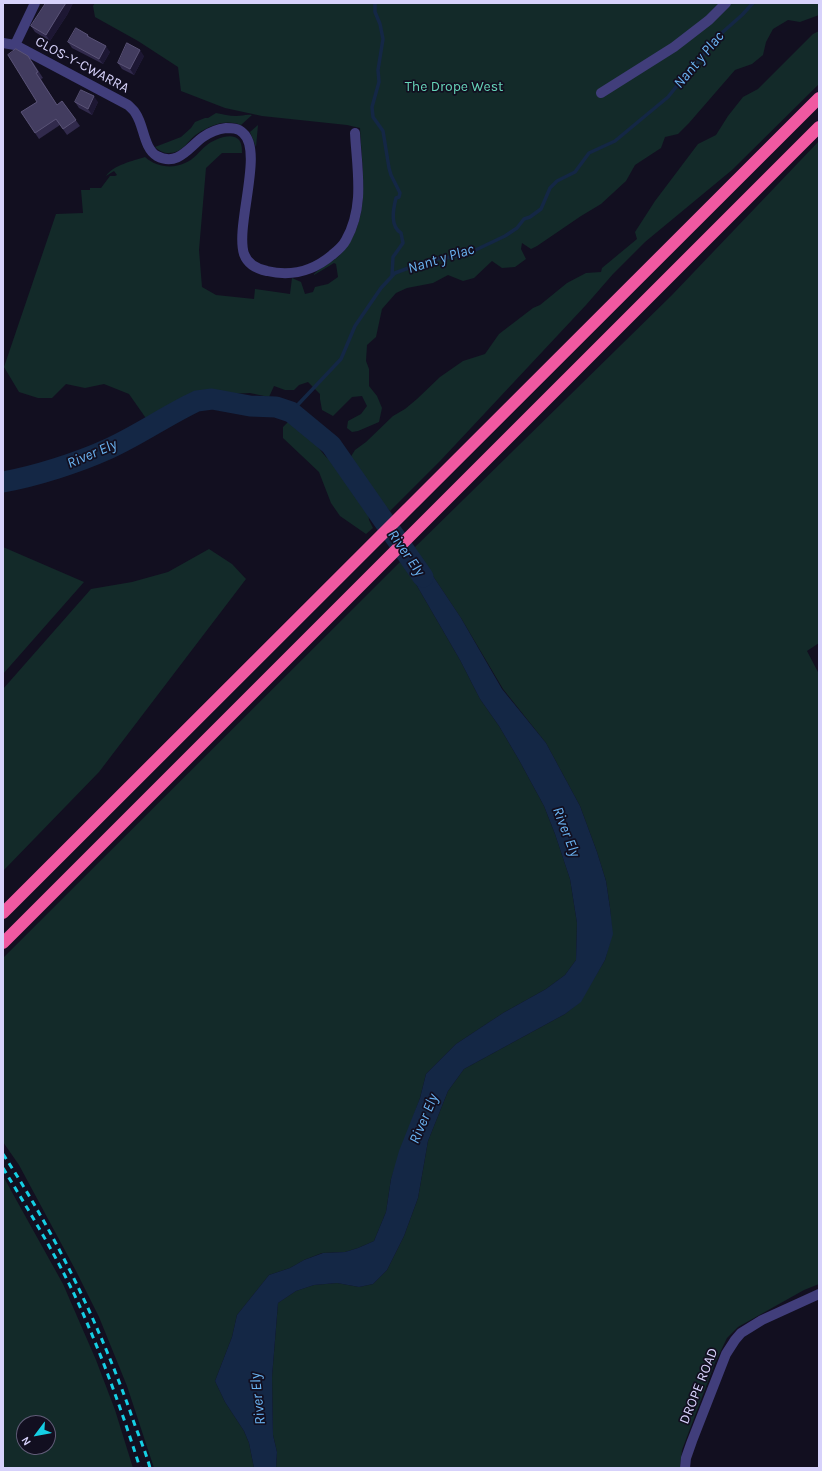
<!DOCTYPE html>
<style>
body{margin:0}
#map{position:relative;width:822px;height:1471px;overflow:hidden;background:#120f20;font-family:Karla,sans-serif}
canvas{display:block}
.frame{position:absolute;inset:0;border:4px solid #d7d2fb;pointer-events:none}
.north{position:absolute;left:16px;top:1415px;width:40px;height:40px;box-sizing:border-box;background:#120f20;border:1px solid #615d78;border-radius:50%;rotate:238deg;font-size:11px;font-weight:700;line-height:16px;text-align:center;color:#d7d2fb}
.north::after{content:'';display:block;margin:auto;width:14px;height:18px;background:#15cfe4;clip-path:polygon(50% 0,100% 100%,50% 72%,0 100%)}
</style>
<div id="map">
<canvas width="822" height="1471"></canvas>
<div class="frame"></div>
<div class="north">N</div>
</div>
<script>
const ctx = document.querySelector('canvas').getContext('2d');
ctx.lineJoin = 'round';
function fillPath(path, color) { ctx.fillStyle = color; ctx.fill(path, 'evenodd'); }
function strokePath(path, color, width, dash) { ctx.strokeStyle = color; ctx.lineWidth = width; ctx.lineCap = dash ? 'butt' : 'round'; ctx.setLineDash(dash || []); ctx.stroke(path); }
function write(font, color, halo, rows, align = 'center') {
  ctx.font = font + ' Karla,sans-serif'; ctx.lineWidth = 3.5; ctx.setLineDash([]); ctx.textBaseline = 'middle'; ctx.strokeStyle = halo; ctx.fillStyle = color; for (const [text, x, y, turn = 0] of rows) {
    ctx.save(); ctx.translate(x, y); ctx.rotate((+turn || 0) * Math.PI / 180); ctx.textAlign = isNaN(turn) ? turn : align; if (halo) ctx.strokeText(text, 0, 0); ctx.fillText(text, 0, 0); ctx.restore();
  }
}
fillPath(new Path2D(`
 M95,3H819V15L800,22L788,20L773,29L766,42L763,55L752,64L735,70L689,123L678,134L665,137L661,148L635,165L626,181L601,204L581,216L537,246L531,249L522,243L521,249L526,259L515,267L502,268L492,261L474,278L463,281L448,275L433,283L407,288L396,293L382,309L376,337L367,345L366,361L369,369V386L377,396L382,408L379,422L358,431L352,432L347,428L348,421L361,414L367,406L362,396L352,397L333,416L322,410L320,399V394L308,382L299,385L294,390H285L274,386L269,397L250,393L227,394L213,391L205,393L206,396L150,424L129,394L104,384L85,388L66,384L52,398H38L19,392L4,367L56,214L83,213L81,190H90V188H101L110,176H115L117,175L114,171L106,176C113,165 133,161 145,157C156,167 172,169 185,163C194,160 199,151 207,145C213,140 231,132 238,139C242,142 242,149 242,153H222L206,168L199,250L202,287L216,295L254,299L255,289L290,294L292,278L301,282L305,294L313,292L315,287L328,284L338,277L336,264L334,263L314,275V274C321,267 331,263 339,256C373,222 362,172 360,128L347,125L262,116L225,108L181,91L178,67L138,41L95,17L93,6Z
 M819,31V84L732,170L645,242L613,274L586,305L441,460L390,511C383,502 376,502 370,496C359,486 353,471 350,458L355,450L366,442L393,416L405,409L417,399L440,377L463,361L485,354L499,334L533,308L540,305L567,283L586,273L601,272L602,268L637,239L635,232L655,201L698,144L716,135L728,116L743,97L758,89L813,34Z
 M216,113C223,114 229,116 236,116C242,116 246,114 252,115L241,125C225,119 211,125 197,134C187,141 183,153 169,153C163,153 160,151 155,147L181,137L191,128L195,122L205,118H208Z
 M258,125L256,147L250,132Z
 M819,141V643L807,651L819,674V1284L804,1290L738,1327L727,1338L715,1363L682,1450L680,1468H276L277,1452L273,1435L272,1377L278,1303L296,1291L314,1285L337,1283L359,1287L373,1284L387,1270L404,1236L418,1198L428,1141L448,1091L464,1069L565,1014L580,1002L605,960L612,934L610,908L606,881L597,852L580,806L546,743L503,689L461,618L431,573L413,549L672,295Z
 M289,421L298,423L326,457L335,463L368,510L369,520L373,528L366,534L340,516L331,503L319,472L283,438V427Z
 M3,547L84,582L3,674Z
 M209,549L232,564L246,579L99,772L3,871V689L91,589L132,582L168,572Z
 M402,560L460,660L480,699L499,726L519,760L544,806L555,834L570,879L577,923L576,960L565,975L546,989L503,1013L456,1044L426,1074L420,1098L391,1179L386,1212L374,1241L358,1248L345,1252L322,1253L304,1260L290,1268L269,1275L237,1315L232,1337L215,1381L225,1402L244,1431L249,1443L254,1468H154L127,1386L99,1317L76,1271L19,1165L3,1142V958Z
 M3,1176L63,1284L96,1360L115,1410L133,1468H3ZM24,1423H48V1447H24Z`), '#132a29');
fillPath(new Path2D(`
 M413,549L431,573L461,618L502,689L546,743L580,806L597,852L606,881L610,908L613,934L605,960L581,1002L565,1014L464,1069L448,1091L428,1141L418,1198L404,1236L387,1270L373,1284L359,1287L337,1283L314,1285L296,1291L278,1303L272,1377L273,1435L277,1452L276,1468H254L249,1443L244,1431L225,1402L215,1381L232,1337L237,1315L269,1275L290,1268L304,1260L323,1253L345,1252L358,1248L374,1241L386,1212L391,1179L399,1151L420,1098L426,1074L456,1044L503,1013L546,989L565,975L576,960L577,923L570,879L555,834L544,806L519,760L499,726L480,699L460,660L402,560Z`), '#142745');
strokePath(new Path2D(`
 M375,3V12L380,24L383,39L378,70L379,82L372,107L373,117L383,131L389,168L391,175L400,193L399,197L396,198C393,210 390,226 401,233L403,243L393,257L392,276
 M291,412L341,359L355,326L381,288L395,273L430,260L465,255L505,236L517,228L524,219L530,217L541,209L550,188L557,181L575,172L589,153L615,141L668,97L680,82L692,70L716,38L742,15L753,3`), '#142745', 3.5);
strokePath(new Path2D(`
 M3,482C36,476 77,463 108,449C139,435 167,415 197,401L212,399L250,406L276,407L291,412L331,445L423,577`), '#142745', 21);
strokePath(new Path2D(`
 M3,43L15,45L128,105C131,108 134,110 136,114C144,126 144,149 157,156C178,167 189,147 203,137C210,132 218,129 226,128C232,128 238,128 243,133C264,151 235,226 244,254C248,265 257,269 267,271C292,277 313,271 332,255C337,251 343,246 346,240C365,206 357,170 355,133
 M15,45L35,3
 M601,93L674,47L709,20L726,3
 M685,1468L686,1458L692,1441L726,1354L735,1340L741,1333L762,1320L819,1294`), '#413e7b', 10);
strokePath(new Path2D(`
 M3,913L819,98
 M3,943L819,127`), '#f059a1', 12);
strokePath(new Path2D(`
 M3,1154C55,1233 98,1322 130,1411C136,1430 145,1449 150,1468
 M3,1168C31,1214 59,1260 81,1309C104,1361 123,1414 140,1468`), '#15cfe4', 3, [6, 5]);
fillPath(new Path2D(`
 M46,3H73L67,15L50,41L35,32L31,26Z
 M88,35L90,38L110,52L103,64L72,48L68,42Z
 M144,56L134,75L122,69L118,63Z
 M32,61L43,78L41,79L57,105L62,101L80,126L67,135L60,125L39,139L21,112L37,102Z
 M75,102H98L92,115L79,108Z`), '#312a4c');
fillPath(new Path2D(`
 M66,3H73L67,15L50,41L46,35Z
 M106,46L110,52L103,64L99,59Z
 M140,50L144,56L134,75L130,69Z
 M94,96L98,102L92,115L88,109Z`), '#1d1733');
const building = new Path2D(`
 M46,3H66L62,9L46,35L31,26Z
 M76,28L88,35L87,36L106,46L99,59L68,42Z
 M127,43L140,50L130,69L118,63Z
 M16,49L28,56L38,72L36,73L57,105L62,101L76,120L63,129L56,119L35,133L21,112L37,102L8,55Z
 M81,90L94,96L88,109L75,102Z`);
fillPath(building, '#423c5f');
strokePath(building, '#5a5377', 1);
write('14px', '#d7d2fb', '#120f20', [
 ["CLOS-Y-CWARRA",82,65,28],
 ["DROPE ROAD",699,1386,-68]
]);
write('14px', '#66d4b8', '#120f20', [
 ["The Drope West",454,87]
]);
write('italic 15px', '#6ab3f1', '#120f20', [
 ["Nant y Plac",699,60,-50],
 ["Nant y Plac",441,259,-17],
 ["River Ely",92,454,-23],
 ["River Ely",406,553,55],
 ["River Ely",566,832,69],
 ["River Ely",424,1119,-67],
 ["River Ely",258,1399,-96]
]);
</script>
